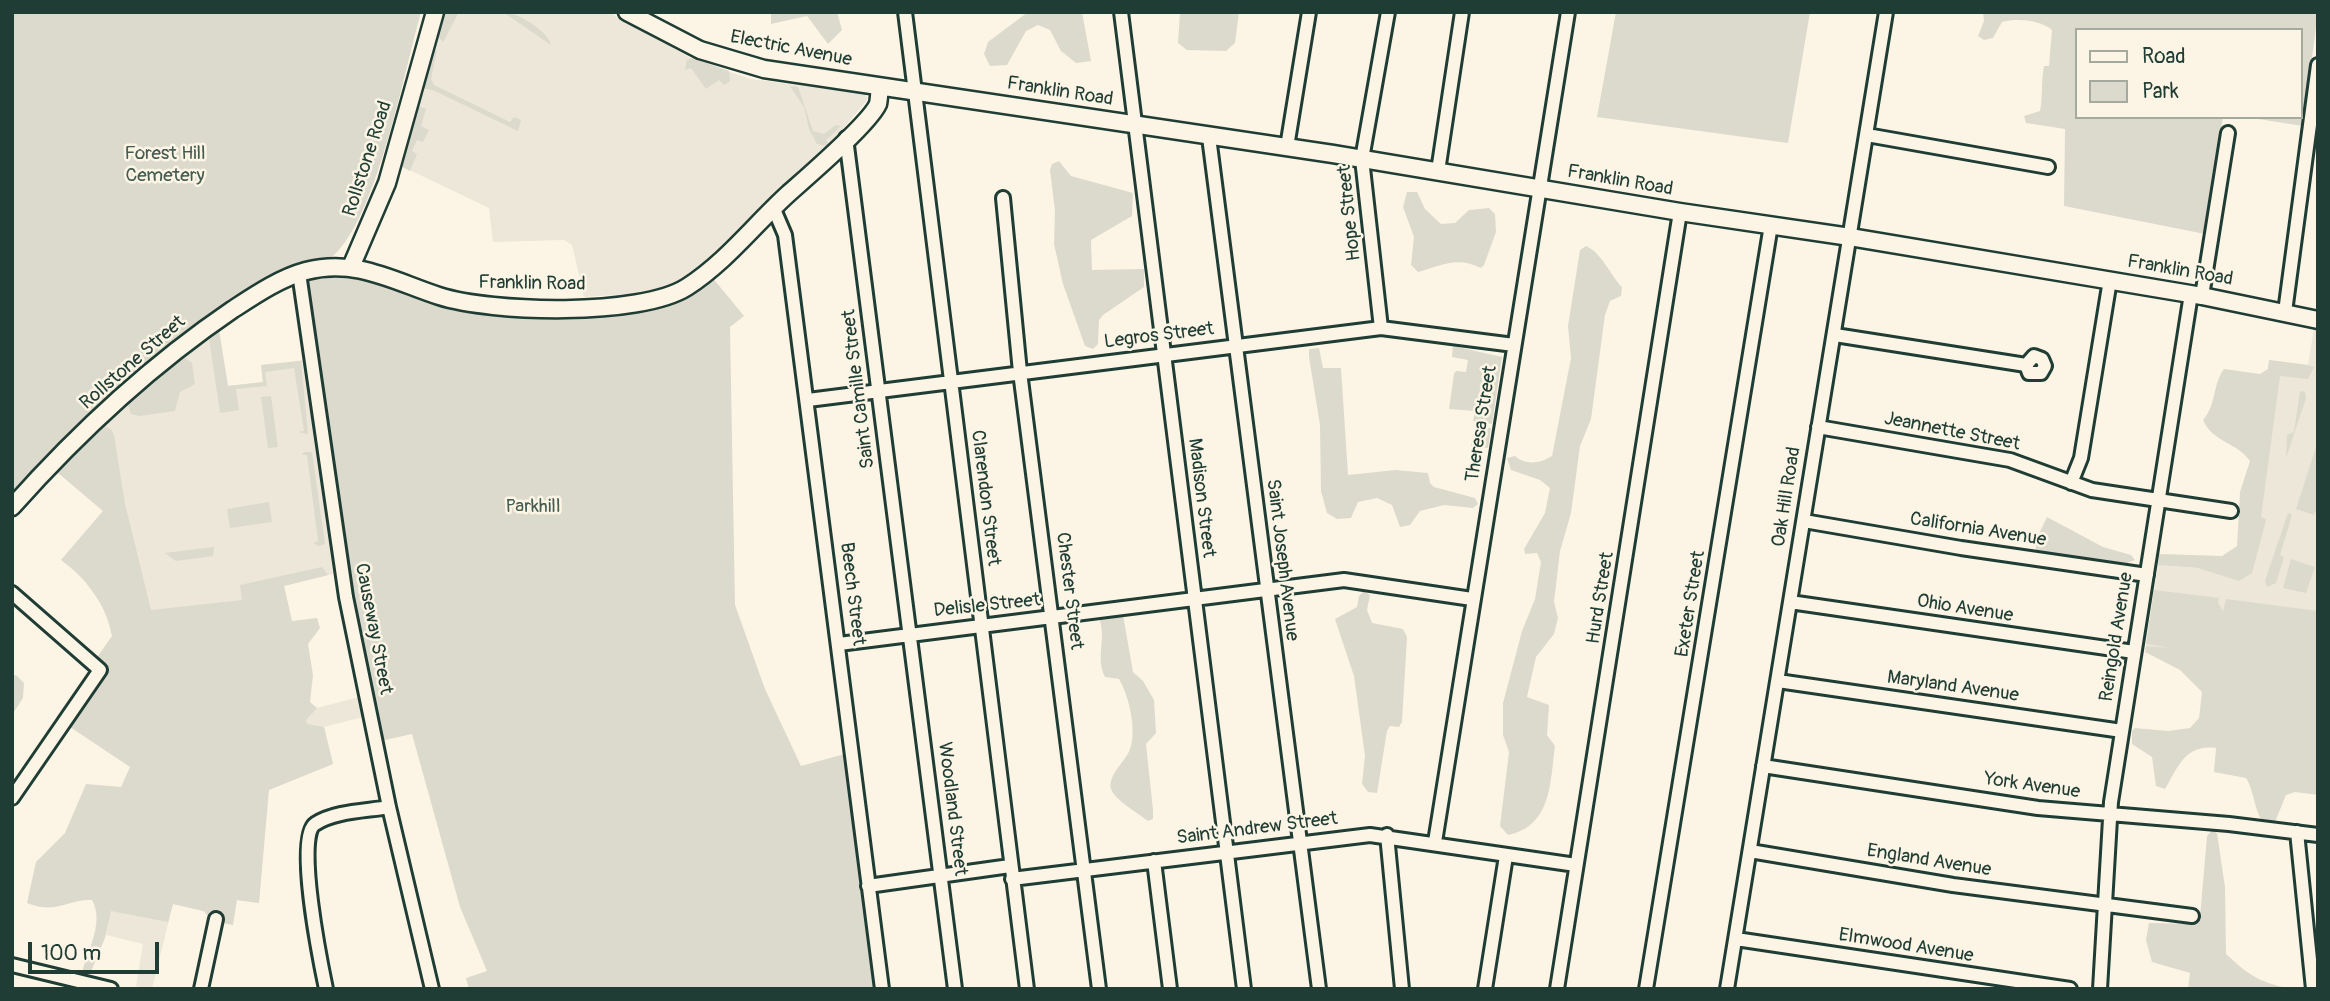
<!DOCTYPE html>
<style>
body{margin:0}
#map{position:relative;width:2330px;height:1001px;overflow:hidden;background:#fcf5e5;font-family:Pangolin,sans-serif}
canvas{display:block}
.frame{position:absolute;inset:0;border:14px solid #1f3d34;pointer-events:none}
.legend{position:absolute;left:2075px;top:28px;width:228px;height:91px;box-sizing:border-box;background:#fcf5e5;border:2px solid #a4ab9e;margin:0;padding:9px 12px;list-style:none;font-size:21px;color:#1f3d34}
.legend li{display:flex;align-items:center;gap:14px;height:35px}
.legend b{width:35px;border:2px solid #a4ab9e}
.scale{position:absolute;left:28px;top:942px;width:131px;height:32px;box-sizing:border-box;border:4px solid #1f3d34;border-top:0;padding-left:9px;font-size:21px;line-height:24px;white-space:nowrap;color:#1f3d34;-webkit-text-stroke:5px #fcf5e5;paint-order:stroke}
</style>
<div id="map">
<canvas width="2330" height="1001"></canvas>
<div class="frame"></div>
<ul class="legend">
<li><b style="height:9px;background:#fcf5e5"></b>Road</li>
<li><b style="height:19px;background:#dcdacc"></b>Park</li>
</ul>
<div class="scale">100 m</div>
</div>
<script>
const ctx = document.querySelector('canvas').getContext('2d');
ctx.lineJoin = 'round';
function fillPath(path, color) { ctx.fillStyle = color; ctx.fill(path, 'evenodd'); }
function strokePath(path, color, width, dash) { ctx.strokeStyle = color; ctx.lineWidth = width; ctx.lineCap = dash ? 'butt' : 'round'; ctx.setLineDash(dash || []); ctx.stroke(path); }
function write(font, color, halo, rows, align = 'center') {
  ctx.font = font + ' Pangolin,sans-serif'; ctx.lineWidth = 5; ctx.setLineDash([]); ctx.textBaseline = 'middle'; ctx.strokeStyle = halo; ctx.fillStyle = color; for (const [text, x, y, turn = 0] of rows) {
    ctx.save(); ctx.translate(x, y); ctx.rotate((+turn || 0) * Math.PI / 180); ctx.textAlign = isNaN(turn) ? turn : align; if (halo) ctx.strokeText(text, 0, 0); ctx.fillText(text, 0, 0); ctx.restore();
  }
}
fillPath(new Path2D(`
 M442,12H609L696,61L751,79L865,94L868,99L836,137L687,278L673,285L641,293L584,297L572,245L564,240L493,242L489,208L399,165L424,90L422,87L431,52L435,50Z
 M2314,328L2318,329V788L2214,772L2228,655L2146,646L2158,565L2197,568L2242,566L2269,360L2308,365Z
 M219,329L228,386L263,382L261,365L304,360L333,574L284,586L311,705L317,708L359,697L363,717L324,727L333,764L268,790L259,903L227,899L223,916L173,904L152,989H145L136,986L143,944L106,935L116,884L147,777L56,717L112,636L108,614L80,574L61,560L103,511L57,472L146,386Z`), '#ece7d8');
fillPath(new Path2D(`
 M12,12H421C404,73 378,208 338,251C320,271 289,271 265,280C256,284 246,291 238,297C152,355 85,423 12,496Z
 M442,12H459L443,42L436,34Z
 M503,12C517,12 548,31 551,45Z
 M771,12H837L842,30L828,44L807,16L771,24Z
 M1028,12H1082L1091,61L1076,63L1061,51L1050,30L1038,25L1026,31L1007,65L990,66L984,54L988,42Z
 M1180,12H1239L1235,43L1226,51L1187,50L1178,43Z
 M1616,12H1810L1788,143L1597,117Z
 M1983,12H2318L2303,126L2245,117H2300V30H2076V117H2223L2205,234L2064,206L2065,129L2026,123L2024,116L2040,111C2043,96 2041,81 2044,66H2049L2052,30C2040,20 2017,18 2002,22L1993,38L1984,40L1978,36L1984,21Z
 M437,50L431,79L434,85L510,122L514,117L521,120L518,131L435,91L423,88L431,52Z
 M692,58L729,71L730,81L724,85L719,80L706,89L691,68L685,70L687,60Z
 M790,86L798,87L813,131L824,134L836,125L841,126L826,140L829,144L827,146L817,144L809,129L804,107Z
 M418,106L426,109L421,126L429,130L423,142L417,140L412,151L417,154L410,171L399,165Z
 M1059,161L1071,176L1133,193L1132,216L1091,240L1092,270L1144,269V287L1103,315L1099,320L1098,344L1093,349L1085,346L1063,284L1054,244L1055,211L1050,170L1052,164Z
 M1407,192H1417L1425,209L1441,224L1455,223L1469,210L1489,208L1495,214L1496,232L1484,265L1481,268C1457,256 1442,265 1418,272L1411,265L1414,237L1403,207Z
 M1586,246C1602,253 1610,275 1622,287L1621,296L1610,301L1605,315L1591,419L1580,446L1571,513L1560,551L1554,602L1558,618L1554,634L1536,657L1527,697L1549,705L1547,735L1555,746C1550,782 1552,826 1508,835L1500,826L1509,752L1503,735V703L1522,631L1535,599L1541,562L1537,553L1525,554L1524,549L1545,513L1550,488L1540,480L1511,470L1507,458L1515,456C1526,466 1541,463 1552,456L1571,358L1568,326L1580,250Z
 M335,267L457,302H642L707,271L744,316L730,327L735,605L765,689L801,766L852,752L882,989H469L466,978L487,971L460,907L412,734L376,742L341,568L299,273Z
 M219,331L228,386L263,382L261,365L301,361L308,434L298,432L304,431L294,368L265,372L267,386L236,389L239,410L220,413L209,338Z
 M1453,346L1502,357L1492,424L1473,421L1475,411L1449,409L1454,374L1456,371L1466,372L1468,360L1452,357Z
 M1319,348L1323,368H1341L1348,475L1395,470L1428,473L1430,483L1434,487L1475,498L1478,504L1473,508L1444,505L1420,511L1410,525L1400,527L1392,505L1377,498L1358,502L1351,518L1337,519L1327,513L1321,491L1320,425L1309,357V349Z
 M184,357L192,363L195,384L180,392L175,411L139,416L131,414L128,405Z
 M2269,360L2308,365L2314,367L2308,379L2280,376L2261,517L2266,519L2265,524L2252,573L2239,581L2198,568L2158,565L2159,554L2222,556L2237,546L2240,492L2250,461C2237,442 2213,443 2203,420C2217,404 2212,385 2224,369L2260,374L2268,369Z
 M2300,391L2305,392L2306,398L2286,458L2287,435L2294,432Z
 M271,396L278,447L268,448L261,397Z
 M1476,425L1491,428L1488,448L1471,446Z
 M103,426L111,429L114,435L125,504L151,610L242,600L240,585L322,567L328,575L284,586L292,621L317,618L320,628L308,644L313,675L310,702L317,708L306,720L307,724L324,727L333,764L269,790L259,903L237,900L233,925L211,921L204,911L173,904L168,922L111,911L105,938L90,974H84L83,969C89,948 104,921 92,900C66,899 57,915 27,903L36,862L65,833L86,784L121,787L130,767L67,725L105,674V667L96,659L112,636C106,604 87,579 61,560L103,511L57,472Z
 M2318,441V505L2314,515L2296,509Z
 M304,452H312L325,544L319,546L313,543L318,541L307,455H302Z
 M269,502L272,522L230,528L227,509Z
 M2288,513L2292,515L2280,555L2284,557L2276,583L2267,587L2265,581Z
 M2047,517L2103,547L2131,555L2135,560L2127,563L2036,552V540Z
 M214,547L213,556L176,561L165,553Z
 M2291,559L2315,567L2306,593L2283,588Z
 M2154,590L2219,598L2218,603L2223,611L2226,599L2318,611V795L2295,792L2286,795L2275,822L2264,823C2254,812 2255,792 2246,778L2214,772L2216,748C2186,744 2179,765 2165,789L2156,786L2152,757L2132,744V731L2135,728L2168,731L2190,728L2199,718L2202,692L2180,670L2145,652L2146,646L2172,648L2146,644Z
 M1364,591L1370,595L1367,610L1372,623L1403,629L1407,637L1402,722L1399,727L1390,726L1387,731L1377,793L1368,792L1362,784L1365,756L1354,676L1335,619L1357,607L1359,596Z
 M1105,615H1123L1133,672L1143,681L1154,700L1156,733L1146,744L1153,810V819L1148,821C1138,813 1120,803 1113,793C1103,778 1126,762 1130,749C1137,730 1129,696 1119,679L1105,677C1095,657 1107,638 1099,618Z
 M16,675L24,683L23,698L12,715V676Z
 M2212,830L2217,833L2225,887L2226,954C2250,976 2260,983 2293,989H2188L2190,973L2152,962L2146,940L2149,923L2193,924L2200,917L2207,836Z`), '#dcdacc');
const minor = new Path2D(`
 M905,12L1027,989
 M1121,12L1244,989
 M1867,135L2048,167
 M1209,137L1319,989
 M846,138L955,989
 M1287,147L1309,12
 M1438,171L1462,12
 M1003,198L1020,372L1099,989
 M773,207L785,235L882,989
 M299,273L346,597L389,807L432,989
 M2202,296L2228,133
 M2285,312L2318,65
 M1381,328L1362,159L1388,12
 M1835,335L2026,365L2029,373H2041L2045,366L2042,359L2034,356L2026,365
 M808,400L1381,328L1514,345
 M1818,427L2010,460L2092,490L2231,511
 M2071,483L2081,458L2110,280
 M1804,521L1961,548L2147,575
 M12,593L100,670L12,798
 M1790,602L2134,652
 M839,644L1344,580L1472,599
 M1778,681L2122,731
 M1763,766L2038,808L2229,824L2318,835
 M2297,832L2313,989
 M1387,835L1402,989
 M1435,842L1568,12
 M1750,851L1953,885L2192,916
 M1154,861L1170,989
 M1012,879L1370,835L1576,865
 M868,886L1010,866
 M1736,939L2070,989
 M12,965L111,989
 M201,989L216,919
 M326,989C321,965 295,837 315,824C334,811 367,811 389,807
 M1485,989L1506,856
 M1557,989L1680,212
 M1646,989L1771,225
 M1727,989L1886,12
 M2100,989L2111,802L2191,294`);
const major = new Path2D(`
 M627,12L700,50L764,69L1333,154L1680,212L1850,237L2202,296L2318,320
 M351,267L387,183L435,12
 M12,507C77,434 151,365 232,310C255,295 280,278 306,271C356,258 393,281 439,296C492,313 640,317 687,287C726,262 755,224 788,194C807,177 869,124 878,104C879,100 879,93 880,88`);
strokePath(minor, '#1f3d34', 18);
strokePath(major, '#1f3d34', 21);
strokePath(minor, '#fcf5e5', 12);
strokePath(major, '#fcf5e5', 16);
write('19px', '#1f3d34', '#fcf5e5', [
 ["Electric Avenue",791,49,11],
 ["Franklin Road",1060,92,9],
 ["Rollstone Road",368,159,-72],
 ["Franklin Road",1620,181,10],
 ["Hope Street",1350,213,-96],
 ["Franklin Road",2180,271,10],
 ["Franklin Road",532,284,1],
 ["Legros Street",1159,336,-7],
 ["Rollstone Street",133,363,-41],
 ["Saint Camille Street",859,389,-97],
 ["Theresa Street",1482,424,-81],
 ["Jeannette Street",1952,432,11],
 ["Oak Hill Road",1787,497,-81],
 ["Clarendon Street",985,498,83],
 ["Madison Street",1201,498,83],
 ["California Avenue",1978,530,9],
 ["Saint Joseph Avenue",1282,560,83],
 ["Chester Street",1069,591,83],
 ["Beech Street",852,594,83],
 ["Hurd Street",1601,598,-81],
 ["Exeter Street",1691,604,-81],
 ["Delisle Street",987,606,-6],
 ["Ohio Avenue",1965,609,9],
 ["Causeway Street",373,629,79],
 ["Reingold Avenue",2117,637,-81],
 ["Maryland Avenue",1953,687,8],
 ["York Avenue",2032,786,8],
 ["Woodland Street",952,809,83],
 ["Saint Andrew Street",1257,829,-7],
 ["England Avenue",1929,861,9],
 ["Elmwood Avenue",1906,946,9]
]);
write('19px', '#455c52', '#fcf5e5', [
 ["Forest Hill",165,154],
 ["Cemetery",165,176],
 ["Parkhill",533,507]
]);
</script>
